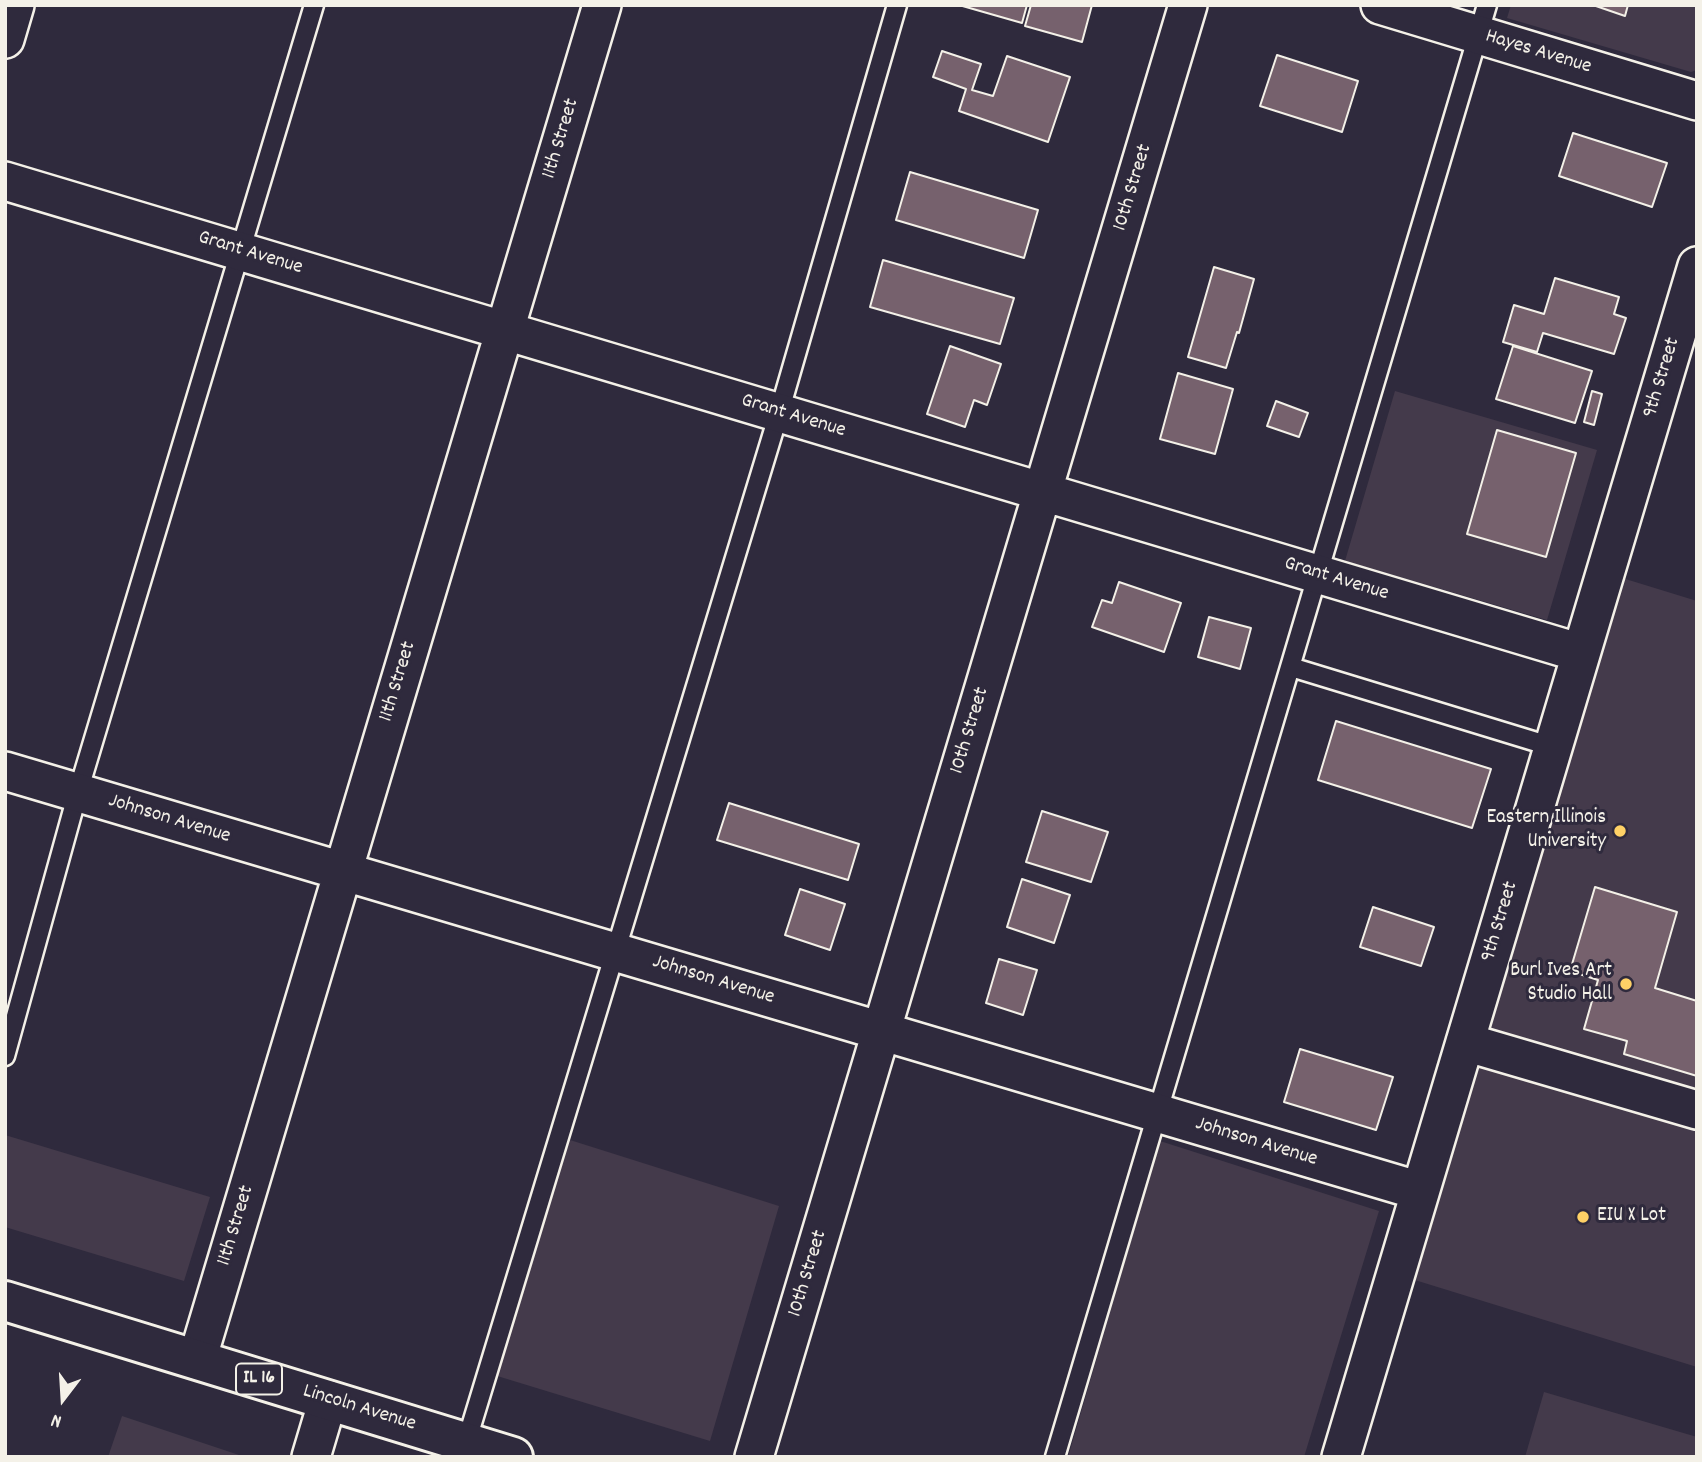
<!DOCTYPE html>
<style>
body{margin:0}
#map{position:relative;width:1702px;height:1462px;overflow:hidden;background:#2f2a3d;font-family:Dekko,sans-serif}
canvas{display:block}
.frame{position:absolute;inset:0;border:7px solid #f4f1e8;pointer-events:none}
.north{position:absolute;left:28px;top:1364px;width:70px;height:70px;-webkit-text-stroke:5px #2f2a3d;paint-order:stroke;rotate:197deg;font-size:19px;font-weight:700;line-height:28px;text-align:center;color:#f4f1e8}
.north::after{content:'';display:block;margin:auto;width:24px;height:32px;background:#f4f1e8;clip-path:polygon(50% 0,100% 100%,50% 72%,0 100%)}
</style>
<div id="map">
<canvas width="1702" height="1462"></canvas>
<div class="frame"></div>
<div class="north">N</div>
</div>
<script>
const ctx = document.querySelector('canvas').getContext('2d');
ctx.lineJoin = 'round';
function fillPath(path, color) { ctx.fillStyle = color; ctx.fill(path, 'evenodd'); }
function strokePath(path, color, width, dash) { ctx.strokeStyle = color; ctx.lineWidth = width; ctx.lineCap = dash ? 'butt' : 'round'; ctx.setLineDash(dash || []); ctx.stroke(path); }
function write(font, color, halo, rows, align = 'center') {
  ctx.font = font + ' Dekko,sans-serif'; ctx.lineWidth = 6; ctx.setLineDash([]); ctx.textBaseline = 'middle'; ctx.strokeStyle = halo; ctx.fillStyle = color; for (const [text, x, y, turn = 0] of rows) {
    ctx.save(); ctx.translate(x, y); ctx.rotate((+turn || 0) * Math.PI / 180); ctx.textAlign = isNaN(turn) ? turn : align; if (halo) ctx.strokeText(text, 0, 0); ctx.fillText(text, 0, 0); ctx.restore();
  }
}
fillPath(new Path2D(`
 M1511,5H1697V70L1691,72L1507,18Z
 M1395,391L1597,450L1547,620L1345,561Z
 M1619,577L1697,601V1367L1405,1277Z
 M5,1135L210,1197L184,1281L5,1227Z
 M570,1140L779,1206L710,1441L494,1375Z
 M1160,1141L1379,1211L1304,1457H1068Z
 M1544,1392L1697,1437V1457H1525Z
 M122,1416L245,1457H108Z`), '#443a4b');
const building = new Path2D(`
 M959,5H1027L1022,23Z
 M1031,5H1092L1082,42L1025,26Z
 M1593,5H1628L1625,16Z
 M942,51L981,64L972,90L993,96L1007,56L1070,77L1048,142L959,111L966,89L933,77Z
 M1277,55L1358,81L1342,132L1260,106Z
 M1573,133L1667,163L1652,207L1559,176Z
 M910,172L1038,210L1024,258L896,220Z
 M883,260L1014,298L1000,344L870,307Z
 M1214,267L1254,279L1239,333L1237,332L1226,368L1188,357Z
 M1555,278L1619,297L1614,314L1626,318L1614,354L1543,333L1537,352L1503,342L1514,305L1544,314Z
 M950,346L1001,364L987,405L974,400L965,427L927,414Z
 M1513,346L1592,371L1575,423L1496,399Z
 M1178,373L1233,389L1215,454L1160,439Z
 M1592,391L1602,394L1594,425L1584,422Z
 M1276,401L1308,413L1299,437L1267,426Z
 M1497,430L1576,453L1546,557L1467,534Z
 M1119,582L1181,603L1164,652L1092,627L1102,600L1112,603Z
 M1209,617L1251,628L1240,669L1198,657Z
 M1336,721L1491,769L1472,828L1318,780Z
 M729,803L859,844L848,880L717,840Z
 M1042,811L1108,832L1091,882L1026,862Z
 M1022,879L1070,895L1054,943L1007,927Z
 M1595,887L1677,912L1655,988L1697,1001V1076L1624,1054L1627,1041L1584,1029L1598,980L1570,971Z
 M800,889L845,904L830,950L785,935Z
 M1373,907L1434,927L1421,966L1360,947Z
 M999,959L1037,970L1023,1015L986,1003Z
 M1300,1049L1393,1077L1376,1130L1284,1102Z`);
fillPath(building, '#76616d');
strokePath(building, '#f4f1e8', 2);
const lane = new Path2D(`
 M1291,667L1553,747
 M5,1056L78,792L314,5
 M466,1443L779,413L897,5
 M1055,1457L1487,5`);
const street = new Path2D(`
 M1380,5L1697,101
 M5,39L15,5
 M5,181L1581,653
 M5,771L1420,1191
 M1465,1042L1697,1110
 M197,1360L602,5
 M311,1457L328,1400
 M754,1457L1188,5
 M1341,1457L1697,266`);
const primary = new Path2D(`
 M5,1301L513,1457`);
strokePath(lane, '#f4f1e8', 23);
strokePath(street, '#f4f1e8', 42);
strokePath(primary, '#f4f1e8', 44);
strokePath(lane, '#2f2a3d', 18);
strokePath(street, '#2f2a3d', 37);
strokePath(primary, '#2f2a3d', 38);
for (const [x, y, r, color] of [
 [1620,831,7,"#ffd166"],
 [1626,984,7,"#ffd166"],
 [1583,1217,7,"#ffd166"]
]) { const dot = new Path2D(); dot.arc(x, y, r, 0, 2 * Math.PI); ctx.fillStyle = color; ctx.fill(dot); strokePath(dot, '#2f2a3d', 2.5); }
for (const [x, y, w] of [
 [259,1379,46]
]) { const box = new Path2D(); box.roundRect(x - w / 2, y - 15.5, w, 31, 5); ctx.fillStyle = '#2f2a3d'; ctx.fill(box); strokePath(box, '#f4f1e8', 2); }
write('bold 19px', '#f4f1e8', null, [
 ["IL 16",259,1379]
]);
write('21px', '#f4f1e8', '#2f2a3d', [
 ["Hayes Avenue",1538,53,17],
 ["11th Street",562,139,-73],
 ["10th Street",1134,188,-73],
 ["Grant Avenue",250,254,17],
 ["9th Street",1663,378,-73],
 ["Grant Avenue",793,417,17],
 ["Grant Avenue",1336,580,17],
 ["11th Street",399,682,-73],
 ["10th Street",971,731,-73],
 ["Johnson Avenue",169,820,17],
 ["9th Street",1501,922,-73],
 ["Johnson Avenue",713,981,17],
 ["Johnson Avenue",1256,1143,17],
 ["11th Street",237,1226,-73],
 ["10th Street",809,1274,-73],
 ["Lincoln Avenue",359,1409,17]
]);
write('21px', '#f4f1e8', '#2f2a3d', [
 ["Eastern Illinois",1606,819],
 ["University",1606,843],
 ["Burl Ives Art",1612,972],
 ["Studio Hall",1612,996],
 ["EIU X Lot",1597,1217,"left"]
], 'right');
</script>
